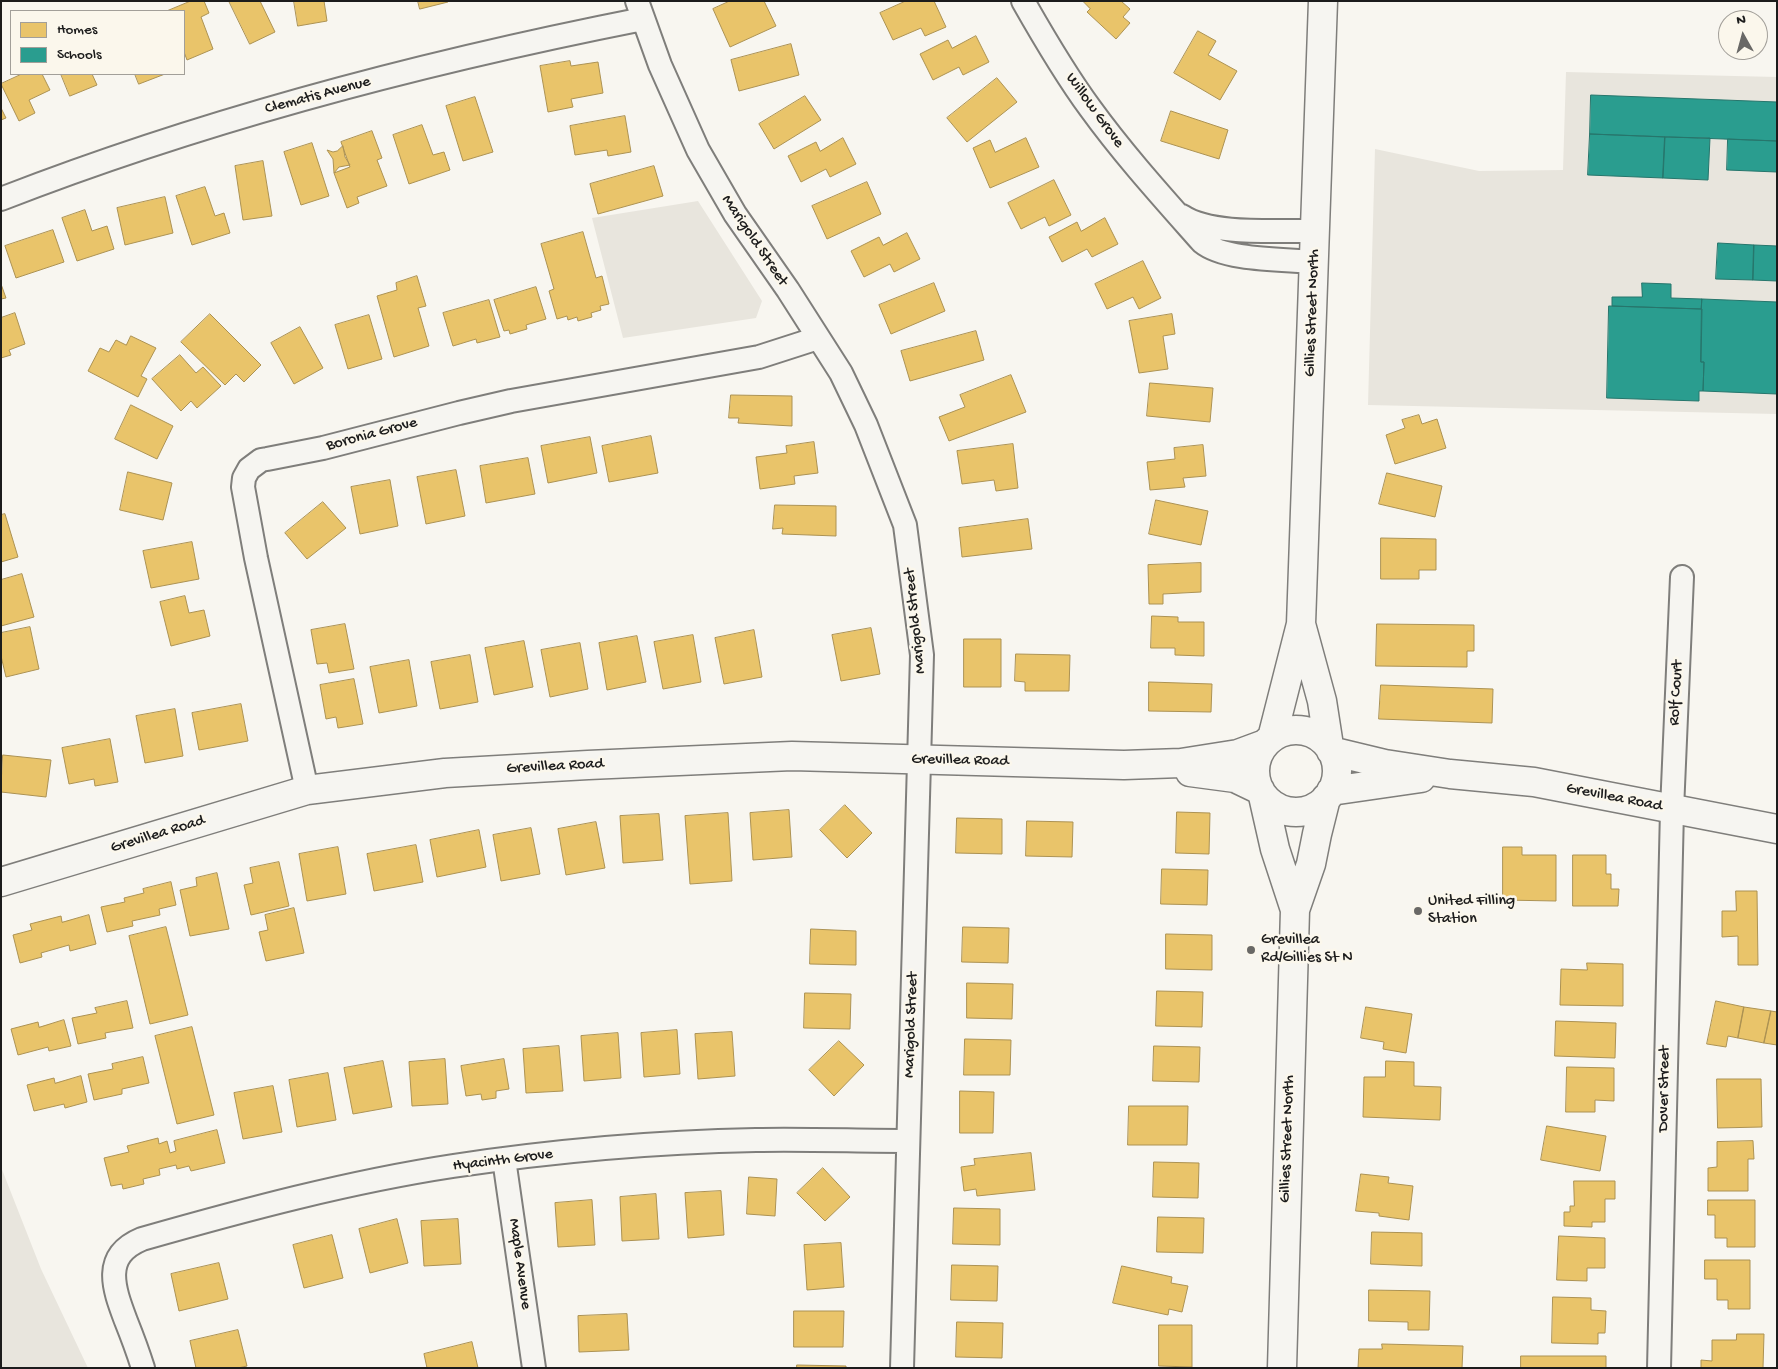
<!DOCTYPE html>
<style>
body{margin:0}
#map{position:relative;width:1778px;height:1369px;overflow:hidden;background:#f8f6f0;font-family:"Gochi Hand",sans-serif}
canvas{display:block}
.frame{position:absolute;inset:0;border:2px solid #1c1c1c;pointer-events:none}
.legend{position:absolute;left:10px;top:10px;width:175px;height:65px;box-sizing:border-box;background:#fbf7ec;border:1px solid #a29f99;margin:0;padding:6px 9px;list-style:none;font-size:15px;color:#1c1c1c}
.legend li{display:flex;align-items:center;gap:10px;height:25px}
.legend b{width:25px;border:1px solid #a29f99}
.north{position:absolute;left:1718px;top:10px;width:50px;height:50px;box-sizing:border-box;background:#fbf7ec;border:1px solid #a29f99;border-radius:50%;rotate:353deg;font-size:14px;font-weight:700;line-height:20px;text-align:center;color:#1c1c1c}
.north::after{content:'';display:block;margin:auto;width:18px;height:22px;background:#696866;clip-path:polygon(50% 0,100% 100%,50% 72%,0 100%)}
</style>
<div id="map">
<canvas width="1778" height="1369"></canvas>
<div class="frame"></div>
<ul class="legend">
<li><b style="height:14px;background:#e9c46a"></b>Homes</li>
<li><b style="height:14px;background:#2a9d8f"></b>Schools</li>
</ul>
<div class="north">N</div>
</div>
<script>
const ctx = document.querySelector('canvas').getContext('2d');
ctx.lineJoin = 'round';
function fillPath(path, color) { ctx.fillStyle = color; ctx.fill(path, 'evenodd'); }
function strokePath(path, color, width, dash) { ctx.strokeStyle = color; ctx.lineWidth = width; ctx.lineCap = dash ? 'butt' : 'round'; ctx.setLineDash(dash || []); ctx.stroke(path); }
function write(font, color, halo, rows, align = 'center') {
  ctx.font = font + ' "Gochi Hand",sans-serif'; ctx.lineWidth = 5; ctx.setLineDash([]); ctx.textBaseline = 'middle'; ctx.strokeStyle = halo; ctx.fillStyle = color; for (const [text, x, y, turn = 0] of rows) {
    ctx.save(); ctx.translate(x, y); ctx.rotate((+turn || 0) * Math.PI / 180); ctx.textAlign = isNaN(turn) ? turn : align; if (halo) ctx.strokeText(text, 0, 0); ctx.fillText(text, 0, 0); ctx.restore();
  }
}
fillPath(new Path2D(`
 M1566,72L1777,77V414L1368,405L1375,149L1479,171L1563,170Z
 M698,201L762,301L756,318L623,338L592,218Z
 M1,1167L41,1269L88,1368H1Z`), '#e8e5dd');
const homes = new Path2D(`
 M191,1H204L209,13L201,17L213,49L187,60L184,52V11H167Z
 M229,1H260L275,32L250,44Z
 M294,1H324L327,21L298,26Z
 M418,1H448V2L420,9Z
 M730,1H764L776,26L730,47L713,9Z
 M906,1H934L946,27L925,36L921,28L893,40L880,13Z
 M1083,1H1121L1130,9L1123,17L1130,23L1116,39L1087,12L1090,9Z
 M1198,31L1216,41L1208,55L1237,71L1220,100L1174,73Z
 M976,36L989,62L963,75L959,67L933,80L920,54L948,40L952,48Z
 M791,44L799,75L739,91L731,60Z
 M570,61L571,66L598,62L603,93L571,99L573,107L548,112L540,66Z
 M22,74H42L50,90L29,100L35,113L19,121L1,84Z
 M61,74H92L97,85L70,96Z
 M135,74H165L139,84Z
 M997,78L1017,102L967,142L947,118Z
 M805,96L821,120L774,149L759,124Z
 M475,97L493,152L463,161L446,106Z
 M1,108L6,118L1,120Z
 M1171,111L1228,130L1219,159L1161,141Z
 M625,116L631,152L608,156L607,150L575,155L570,126Z
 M422,125L433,155L444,152L450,170L409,184L393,135Z
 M372,131L382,158L377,160L387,186L357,197L359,203L347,208L334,173L350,167L341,142Z
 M843,138L856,164L830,177L826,169L801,182L788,156L816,142L820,151Z
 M1026,138L1039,167L990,188L973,148L990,140L995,152Z
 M312,143L329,196L301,205L284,152Z
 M343,146L345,157L350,165L339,167L334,173L333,159L327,150L333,152L337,151Z
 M263,161L272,216L243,220L235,166Z
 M654,166L663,196L598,214L590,184Z
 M1054,180L1071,215L1049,226L1045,217L1021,229L1008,203Z
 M867,182L881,214L827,239L812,206Z
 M205,187L215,216L224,213L230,233L192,245L176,196Z
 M165,197L173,233L125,245L117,208Z
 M85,210L92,231L107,226L114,249L77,261L62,218Z
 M1105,218L1118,244L1092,257L1087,249L1062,262L1049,237L1077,222L1081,231Z
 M53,230L64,262L16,278L5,246Z
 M583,232L596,278L602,276L609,304L600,306L601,310L591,313L592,317L578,321L577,317L568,320L567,316L557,319L549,291L554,289L541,244Z
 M907,233L920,259L894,272L890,264L864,277L851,251L879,237L883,245Z
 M1143,261L1161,298L1139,309L1133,297L1107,309L1095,284Z
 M417,276L426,306L418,308L429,346L394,357L377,296L397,290L396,283Z
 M934,283L945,311L891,334L879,305Z
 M1,284L6,298L1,299Z
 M536,287L546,319L526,325L527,329L510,334L509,330L504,331L494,300Z
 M489,300L500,337L477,343L476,339L453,346L443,313Z
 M15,313L25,344L9,350L11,355L1,358V318Z
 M210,314L261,365L244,382L236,374L225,385L181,342Z
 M1172,314L1175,334L1163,336L1168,369L1139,373L1129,321Z
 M369,315L382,359L348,369L335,325Z
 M300,327L323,368L294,384L271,343Z
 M976,331L984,360L910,381L901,351Z
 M131,336L156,348L141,376L147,379L138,397L88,371L100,348L109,352L116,340L126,345Z
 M180,355L196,373L203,367L221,386L197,408L191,401L181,411L152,379Z
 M1011,375L1026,412L949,441L939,417L965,407L960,395Z
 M1150,383L1213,388L1210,422L1147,416Z
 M731,395L792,396V426L738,423L739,418H729Z
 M131,405L173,426L157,459L115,439Z
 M1419,415L1422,424L1437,419L1446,448L1395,464L1386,435L1405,428L1402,420Z
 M651,436L658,473L609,482L602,446Z
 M590,437L597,473L548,483L541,446Z
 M814,442L818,473L794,476L795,484L760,489L756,457L787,453L786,446Z
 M1013,444L1018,488L996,491L994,480L962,484L957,451Z
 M1203,445L1206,476L1183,478L1185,487L1150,490L1147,462L1175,459L1174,448Z
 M528,458L535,494L486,503L480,466Z
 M456,470L465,516L426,524L417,477Z
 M128,472L172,483L163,520L120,510Z
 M1387,473L1442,486L1435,517L1379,504Z
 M390,480L398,526L360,534L351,487Z
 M1156,500L1208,511L1201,545L1149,534Z
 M323,502L346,528L307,559L285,533Z
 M775,505L836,506V536L782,534L783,528L773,529Z
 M5,514L18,557L1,562V515Z
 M1028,519L1032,549L962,557L959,528Z
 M1381,538L1436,539V570H1419V579H1381Z
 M192,542L199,579L151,588L143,551Z
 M1201,563V592L1163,594V604H1149L1148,565Z
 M22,574L34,617L1,626V580Z
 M185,596L189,613L204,610L210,636L171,646L160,602Z
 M1152,616L1178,617V622H1204V656L1175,655V648H1151Z
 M345,624L354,669L329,673L327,663L317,664L311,630Z
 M1377,624L1474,625V651H1467V667L1376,666Z
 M30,627L39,669L6,677L1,656V633Z
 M871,628L880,674L841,681L832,635Z
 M754,630L762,677L724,684L715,638Z
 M693,635L701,682L663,689L654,642Z
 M637,636L646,682L607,690L599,643Z
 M964,639H1001V687H964Z
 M524,641L533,687L494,695L485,648Z
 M580,643L588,689L550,697L541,650Z
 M1016,654L1070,655L1069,691H1025V682L1015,681Z
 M470,655L478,702L440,709L431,662Z
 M409,660L417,706L379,713L370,667Z
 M354,679L363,724L338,728L336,717L326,719L320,685Z
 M1149,682L1212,684L1211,712L1149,711Z
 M1381,685L1493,689L1492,723L1379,719Z
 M241,704L248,741L199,750L192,713Z
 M175,709L183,756L145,763L136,716Z
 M110,739L118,782L95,786L94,779L69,784L62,748Z
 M3,755L51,760L46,797L1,792Z
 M845,805L872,833L847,858L820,830Z
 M789,810L792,857L753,860L750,813Z
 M1177,812L1210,813L1209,854L1176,853Z
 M728,813L732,881L690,884L685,816Z
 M659,814L663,860L623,863L620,816Z
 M957,818L1002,819V854L956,853Z
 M1027,821L1073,822L1072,857L1026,856Z
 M596,822L605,868L566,875L558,829Z
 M531,828L540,874L501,881L493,835Z
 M479,830L486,867L437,877L430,840Z
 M416,845L423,882L374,891L367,854Z
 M338,847L346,894L307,901L299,854Z
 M1503,847H1522V855H1556V901L1503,900Z
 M1573,855H1606V874H1611V889H1619L1618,906H1573Z
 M279,862L289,906L251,915L244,885L253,883L250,868Z
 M1162,869L1208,870L1207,905L1161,904Z
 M217,873L229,929L190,936L180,890L197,886L196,878Z
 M171,882L176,905L159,909L160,915L132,921L133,926L107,932L101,907L125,902L124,898L144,893L143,889Z
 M1736,891H1757L1758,965H1738V936L1722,937V911H1736Z
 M294,908L304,953L266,961L259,932L268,930L265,915Z
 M89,915L96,944L70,951L69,945L41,953L42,957L20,963L13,935L32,930L30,924L61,916L62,922Z
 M166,927L188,1015L150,1024L129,936Z
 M963,927L1009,928L1008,963L962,962Z
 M811,929L856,931V965L810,964Z
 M1166,934L1212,935V970L1166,969Z
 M1587,963L1623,964V1006L1560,1005L1561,969L1587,970Z
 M967,983L1013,984L1012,1019L967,1018Z
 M1157,991L1203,992L1202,1027L1156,1026Z
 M805,993L851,994L850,1029L804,1028Z
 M127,1001L133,1028L105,1033L106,1038L78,1044L72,1018L97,1013L95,1008Z
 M1716,1001L1744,1007L1738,1038L1728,1036L1726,1047L1707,1044Z
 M1366,1007L1412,1014L1406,1053L1383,1049L1384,1042L1361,1038Z
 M1744,1007L1771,1011L1764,1043L1738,1038Z
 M1771,1011L1777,1012V1045L1764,1043Z
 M64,1020L71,1046L49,1051L48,1047L18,1055L11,1029L38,1022L39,1027Z
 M1556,1021L1616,1023L1615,1058L1555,1056Z
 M192,1027L214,1115L177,1124L155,1036Z
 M677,1030L680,1074L644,1077L641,1033Z
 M732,1032L735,1076L698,1079L695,1034Z
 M618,1033L621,1078L584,1081L581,1036Z
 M965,1039L1011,1040L1010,1075H964Z
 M839,1041L864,1065L834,1096L809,1070Z
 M559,1046L563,1091L526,1093L523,1049Z
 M1154,1046L1200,1047L1199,1082L1153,1081Z
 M143,1057L149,1083L122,1089V1094L94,1100L88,1074L113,1069L112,1064Z
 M445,1059L448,1104L412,1106L409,1062Z
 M504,1059L509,1089L496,1091V1098L482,1100L481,1094L466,1096L461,1066Z
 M383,1061L392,1107L353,1114L344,1068Z
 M1386,1061L1414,1062V1086L1441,1087L1440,1120L1363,1117L1364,1077H1385Z
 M1567,1067L1614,1068V1101L1595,1100V1112H1566Z
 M328,1073L336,1120L297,1127L289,1080Z
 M81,1076L87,1102L65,1108L64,1104L34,1111L27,1085L54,1078L55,1083Z
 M1717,1079H1761L1762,1127L1718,1128Z
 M273,1086L282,1132L243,1139L234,1093Z
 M960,1091L994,1092L993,1133H960Z
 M1129,1106H1188L1187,1145H1128Z
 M1547,1126L1606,1136L1600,1171L1541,1160Z
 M217,1130L225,1163L191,1171L189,1166L177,1169L176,1165L159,1169L160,1175L143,1179L144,1184L123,1189L122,1184L111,1186L104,1158L129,1152L127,1146L158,1138L159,1144L167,1141L170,1153L176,1151L174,1141Z
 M1753,1141L1754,1159H1748V1191H1708V1168L1717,1167V1142Z
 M1031,1153L1035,1190L977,1196L976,1189L964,1191L961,1167L975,1165L974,1159Z
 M1154,1162L1199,1163L1198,1198L1153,1197Z
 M823,1168L850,1197L825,1221L797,1193Z
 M1361,1174L1389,1177L1388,1183L1413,1186L1409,1220L1379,1216V1213L1356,1211Z
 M749,1177L777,1179L775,1216L747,1214Z
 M1574,1181H1615V1199H1605V1222H1592V1227L1564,1226V1212H1570V1206H1574Z
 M721,1191L724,1235L688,1238L685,1193Z
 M656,1194L659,1239L622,1241L620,1197Z
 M592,1200L595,1245L558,1247L555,1203Z
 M1708,1200H1755V1247H1727V1238H1715V1215H1708Z
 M954,1208L1000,1209V1245L953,1244Z
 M1158,1217L1204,1218L1203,1253L1157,1252Z
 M397,1219L408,1263L370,1273L359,1229Z
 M458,1219L461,1264L424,1266L421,1221Z
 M1372,1232L1422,1233V1266L1371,1264Z
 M332,1235L343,1278L304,1288L293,1245Z
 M1559,1236L1605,1238V1268H1587V1281L1557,1280Z
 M841,1243L844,1287L807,1290L804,1245Z
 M1705,1260H1750V1309H1728V1300H1717V1279H1705Z
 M219,1263L228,1299L179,1311L171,1274Z
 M952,1265L998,1266L997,1301L951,1300Z
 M1122,1266L1172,1277L1171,1283L1188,1286L1182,1312L1169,1309L1168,1315L1113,1303Z
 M1369,1290L1430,1291L1429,1330H1408V1322L1369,1321Z
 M1553,1297L1591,1298V1310L1606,1311L1605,1333H1598V1344L1552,1343Z
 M794,1311H844L843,1347H794Z
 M627,1314L629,1350L579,1352L578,1316Z
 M957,1322L1003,1323L1002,1358L956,1357Z
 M1159,1325H1192V1367L1159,1366Z
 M238,1330L247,1366L238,1368H196L190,1341Z
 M1737,1334H1764L1763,1368H1701V1360L1712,1361V1340H1736Z
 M472,1342L478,1368H427L424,1354Z
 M1382,1344L1463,1346L1462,1368H1358L1359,1349H1382Z
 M1521,1356H1606V1368H1521Z
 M797,1365L846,1366V1368H797Z`);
fillPath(homes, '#e9c46a');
strokePath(homes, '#ac9253', 1);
const schools = new Path2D(`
 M1591,95L1777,102V141L1590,134Z
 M1590,134L1665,137L1663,178L1588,175Z
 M1665,137L1710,138L1708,180L1663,178Z
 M1728,139L1777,141V172L1727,170Z
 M1718,243L1754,245L1753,280L1716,279Z
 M1754,245L1777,246V281L1753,280Z
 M1642,283L1671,284V298L1702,299L1701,309L1612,306V297H1642Z
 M1702,299L1777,302V394L1703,391L1704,362H1701Z
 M1609,306L1702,309L1701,362H1704L1703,391H1699V401L1607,398Z`);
fillPath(schools, '#2a9d8f');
strokePath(schools, '#26766c', 1);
const street = new Path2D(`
 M637,1L660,65L698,150L735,214L788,290L841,373L866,425L905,525L922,655L902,1368
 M1023,1C1044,38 1065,74 1090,108C1124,155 1164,199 1202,242C1225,261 1284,259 1314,262
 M1,199C209,118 425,62 643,19
 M1182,216C1211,236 1280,230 1316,231
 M307,790L256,558L243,487L244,478L249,469L261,460L267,459L323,448L459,413L511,401L759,357L818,338
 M504,1159L534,1368
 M143,1368C138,1352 132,1336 126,1321C114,1289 101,1256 142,1239C244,1210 348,1182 453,1166C553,1151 655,1142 756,1140C807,1139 857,1141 908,1141
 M1659,1368L1672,810L1682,577`);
const secondary = new Path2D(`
 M1301,624L1322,701L1329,746
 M1255 771a41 41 0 1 1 82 0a41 41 0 1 1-82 0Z
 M1272,738L1301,624L1323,1
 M1331,751L1385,764L1450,774L1534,782L1777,829
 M1190,772L1235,778L1260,790
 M1331,791L1421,778
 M1263,796L1275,849L1295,910
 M1,882L307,790L445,773L588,765L792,756L1124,765L1181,763L1238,754L1265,744
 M1282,1368L1295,910L1311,864L1317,834L1326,798`);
strokePath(street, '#7f7e7b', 26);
strokePath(secondary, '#7f7e7b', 31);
strokePath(street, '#f6f5f1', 22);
strokePath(secondary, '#f6f5f1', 28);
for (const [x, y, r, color] of [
 [1418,911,5,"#696866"],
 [1251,950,5,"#696866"]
]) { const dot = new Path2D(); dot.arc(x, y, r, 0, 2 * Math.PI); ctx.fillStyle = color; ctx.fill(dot); strokePath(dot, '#fbf7ec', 2); }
write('16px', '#1c1c1c', '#fbf7ec', [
 ["Clematis Avenue",318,96,-15],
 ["Willow Grove",1094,111,54],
 ["Marigold Street",754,241,56],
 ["Gillies Street North",1313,313,-88],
 ["Boronia Grove",372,435,-15],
 ["Marigold Street",916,621,-96],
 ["Rolf Court",1677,693,-87],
 ["Grevillea Road",960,761,1],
 ["Grevillea Road",555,767,-3],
 ["Grevillea Road",1614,798,11],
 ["Grevillea Road",158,835,-17],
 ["Marigold Street",912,1025,-88],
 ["Dover Street",1665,1089,-89],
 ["Gillies Street North",1288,1139,-88],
 ["Hyacinth Grove",503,1161,-7],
 ["Maple Avenue",519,1264,82]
]);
write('16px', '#1c1c1c', '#fbf7ec', [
 ["United Filling",1428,902],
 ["Station",1428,920],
 ["Grevillea",1261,941],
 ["Rd/Gillies St N",1261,959]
], 'left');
</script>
